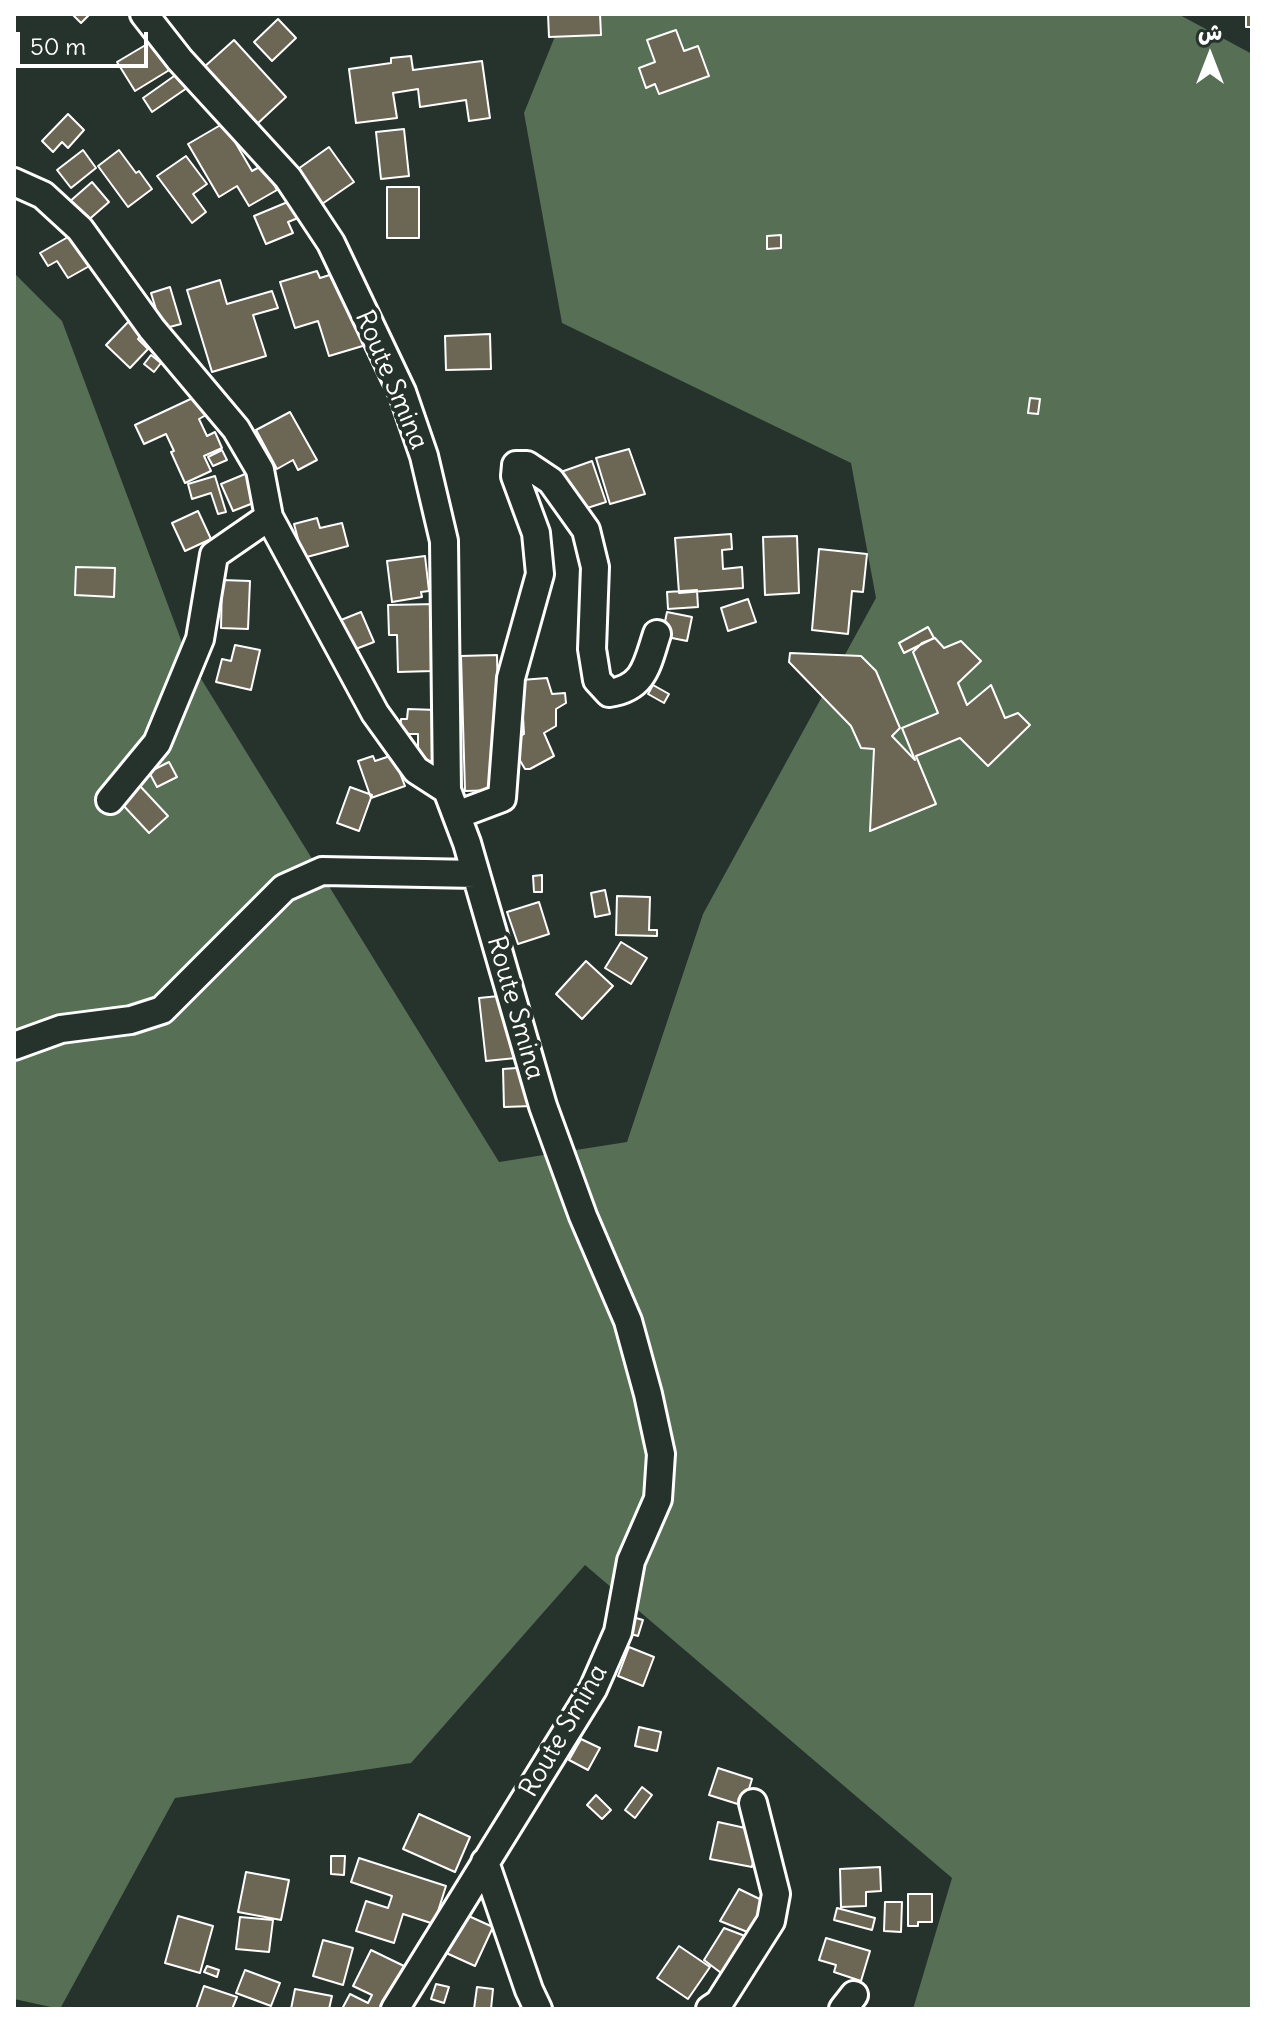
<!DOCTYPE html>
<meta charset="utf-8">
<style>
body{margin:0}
#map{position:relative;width:1266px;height:2023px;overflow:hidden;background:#26332d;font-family:Delius,"Playpen Sans Arabic",sans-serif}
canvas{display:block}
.frame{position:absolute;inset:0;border:16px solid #fff;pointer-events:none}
.north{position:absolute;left:1170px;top:16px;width:80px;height:80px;-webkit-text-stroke:6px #26332d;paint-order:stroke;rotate:0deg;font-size:22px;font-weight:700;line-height:32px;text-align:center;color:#fff}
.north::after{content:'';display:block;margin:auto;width:28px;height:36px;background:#fff;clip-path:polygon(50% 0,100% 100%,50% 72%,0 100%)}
.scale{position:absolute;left:16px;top:32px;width:132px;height:36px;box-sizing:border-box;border:4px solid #fff;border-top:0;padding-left:10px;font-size:24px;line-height:28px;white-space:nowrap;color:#fff;-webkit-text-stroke:6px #26332d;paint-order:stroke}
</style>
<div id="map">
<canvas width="1266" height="2023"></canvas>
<div class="frame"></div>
<div class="north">ش</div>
<div class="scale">50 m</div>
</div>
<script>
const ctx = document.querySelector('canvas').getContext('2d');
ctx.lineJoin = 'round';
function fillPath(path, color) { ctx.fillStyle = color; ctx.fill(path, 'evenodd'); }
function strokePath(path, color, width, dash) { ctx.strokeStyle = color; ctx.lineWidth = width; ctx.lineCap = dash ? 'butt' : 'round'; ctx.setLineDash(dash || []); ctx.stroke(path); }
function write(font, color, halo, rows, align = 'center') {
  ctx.font = font + ' Delius,sans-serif'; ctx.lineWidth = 8; ctx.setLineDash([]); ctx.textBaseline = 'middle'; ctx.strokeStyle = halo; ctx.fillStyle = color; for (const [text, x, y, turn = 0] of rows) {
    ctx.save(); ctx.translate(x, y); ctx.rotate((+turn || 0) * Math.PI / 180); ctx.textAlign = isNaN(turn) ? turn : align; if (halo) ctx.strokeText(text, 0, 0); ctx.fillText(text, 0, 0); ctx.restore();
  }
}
fillPath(new Path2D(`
 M564,14H1178L1252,54V2009H913L952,1878L585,1565L411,1763L175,1798L60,2009L14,1999V273L62,321L187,656L499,1162L627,1142L703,914L876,598L851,463L562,323L524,113Z`), '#576f55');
const building = new Path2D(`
 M72,14H90L81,23Z
 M548,14H600L601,35L549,37Z
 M1246,14H1252V27H1246Z
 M278,19L296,38L272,61L254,42Z
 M676,30L684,51L698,46L709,76L659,94L655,84L646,88L639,68L655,62L647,40Z
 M154,40L171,69L135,91L117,62Z
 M234,40L286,97L256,125L203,68Z
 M411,56L413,70L482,61L490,118L469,121L466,100L420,107L418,89L393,93L397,118L356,123L349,69L391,63V58Z
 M177,74L187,88L152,112L143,98Z
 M68,114L84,130L68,148L62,142L53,152L42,141Z
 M224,123L252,171L263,165L277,190L249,206L237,186L219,197L188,144Z
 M404,129L409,176L381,179L376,132Z
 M329,147L354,182L322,204L298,169Z
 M83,150L96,168L71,188L57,170Z
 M119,150L136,173L139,171L152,189L128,207L98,166Z
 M186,156L207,184L193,194L206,212L192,223L157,176Z
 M92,182L109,202L85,223L68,203Z
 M387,187H419V238H387Z
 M290,201L298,218L288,222L293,233L266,244L254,216Z
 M75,233L93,264L68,278L57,261L48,266L40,253Z
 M781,235V248L767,249V236Z
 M317,271L320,278L336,273L345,304L353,302L366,345L329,356L318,321L295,328L280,282Z
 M220,280L227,304L272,291L278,308L253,315L266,356L212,372L187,290Z
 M170,287L181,324L162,329L151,293Z
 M130,320L144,333L138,339L148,349L130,368L106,345Z
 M490,334L491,369L446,370L445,336Z
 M151,355L161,363L154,372L144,364Z
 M197,396L206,415L199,419L207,436L215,432L222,448L204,456L211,471L185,483L171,452L174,451L166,434L144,444L135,425Z
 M1030,398L1040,399L1038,414L1028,413Z
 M290,412L317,460L298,470L293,460L277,469L256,430Z
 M629,449L645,494L610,504L596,458Z
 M222,450L227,460L213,466L208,457Z
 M592,461L606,502L581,510L558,473Z
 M250,472L261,500L233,511L221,484Z
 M215,476L226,512L218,514L211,493L192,499L188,484Z
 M198,511L211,539L185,551L172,523Z
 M317,518L320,528L342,523L348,546L303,558L294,524Z
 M731,534L732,549L722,550L723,569L742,567L743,588L679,593L675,538Z
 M797,536L799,593L765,595L763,537Z
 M819,549L867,554L863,592L852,591L848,634L812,630Z
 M425,556L429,591L421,592L422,597L392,602L387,561Z
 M76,567L115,568L114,597L75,595Z
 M222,580L250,581L248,629L221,628Z
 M697,590L698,607L668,609L667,592Z
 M748,599L756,622L728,631L721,608Z
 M436,604L433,671L398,672L397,635H389L388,605Z
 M361,612L374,642L348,652L336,622Z
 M667,612L692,617L687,641L662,636Z
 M928,627L934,638L904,653L899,643Z
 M935,638L944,648L961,641L981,661L958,683L967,705L991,685L1005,718L1018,713L1030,725L988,766L960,738L916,756L936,804L870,831L874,749L861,748L851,726L789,662L790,653L861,656L876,671L900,728L892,736L915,760L902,728L938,713L913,652L922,643Z
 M235,645L260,650L251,690L216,682L222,659L231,661Z
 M497,655L500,790L465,791L461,656Z
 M547,678L552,694L565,693L566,703L556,709V726L544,733L554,756L530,769H525L512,747V741L524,734L521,680Z
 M653,685L669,694L664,703L648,694Z
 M408,709L437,710L436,766H418V734H400L401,719H407Z
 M393,755L405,786L371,798L358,761L373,756L375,761Z
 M169,762L177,777L157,787L149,772Z
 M140,786L168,816L149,833L122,804Z
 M350,787L372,795L359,831L337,823Z
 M542,875V892H534L533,876Z
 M605,890L610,914L595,917L591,893Z
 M617,896L650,897L649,930H657V936L616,935Z
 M539,902L549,934L518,944L507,912Z
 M621,942L647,958L631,984L605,968Z
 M586,961L613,986L582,1019L556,994Z
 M509,995L516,1058L486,1061L479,998Z
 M530,1067L532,1106L504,1107L503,1069Z
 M629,1616L643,1620L638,1636L624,1632Z
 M629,1647L654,1657L643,1686L618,1676Z
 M639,1727L661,1732L657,1751L635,1746Z
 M581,1739L600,1748L588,1770L569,1760Z
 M718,1768L752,1779L744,1806L709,1795Z
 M642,1787L652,1795L635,1818L625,1810Z
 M596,1795L611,1810L602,1819L587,1805Z
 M419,1814L470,1837L455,1872L403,1849Z
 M718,1822L759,1831L752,1867L710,1859Z
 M331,1856H345L344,1875L331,1874Z
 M359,1858L446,1886L434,1924L403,1914L394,1943L356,1931L366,1901L388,1908L392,1896L351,1882Z
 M880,1867L881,1891L866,1892V1906L841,1907L840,1869Z
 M246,1872L289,1880L281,1920L238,1912Z
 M739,1889L770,1904L755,1935L720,1921Z
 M908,1894H932V1922H918V1926H908Z
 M885,1902H902L901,1932L884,1931Z
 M837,1908L875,1918L872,1930L834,1920Z
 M462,1913L493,1927L475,1966L444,1952Z
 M178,1916L213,1926L200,1973L165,1963Z
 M240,1917L273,1920L269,1952L236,1949Z
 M724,1928L753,1939L729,1979L704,1960Z
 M826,1938L870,1951L861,1981L834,1972L836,1965L819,1960Z
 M323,1940L353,1948L343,1985L313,1976Z
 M679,1946L710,1967L688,1999L657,1978Z
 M371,1950L404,1966L383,2009H342L350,1994L368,2003L372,1995L353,1986Z
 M207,1966L219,1970L217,1977L204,1972Z
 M245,1970L280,1983L271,2006L236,1993Z
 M436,1984L449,1987L444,2003L431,1999Z
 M204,1986L237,1997L232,2009H196Z
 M477,1987L493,1989L491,2009H474Z
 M295,1989L332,1996L329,2009H291Z`);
fillPath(building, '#6c6655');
strokePath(building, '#fff', 2);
const minor = new Path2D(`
 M144,14L180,60L288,178L331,243L402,392L424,456L444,541L447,790L467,843L543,1106L583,1216L628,1321L648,1394L661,1454L658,1499L631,1561L618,1632L593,1689L395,2009
 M14,182L43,195L80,229L152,329L236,429L260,470L269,517L375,713L416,770L447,790
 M110,800L157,743L200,639L214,555L269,517
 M457,815L502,798L511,678L540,574L536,533L515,476L516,465H527L551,481L586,530L595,567L592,649L597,680L609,693C645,688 647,664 657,634
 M14,1046L61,1029L131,1020L162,1010L284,888L322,871L476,874
 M485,1862L529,1990L538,2009
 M710,2009L719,2003L771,1921L776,1894L753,1803
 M843,2009L854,1995`);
strokePath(minor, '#fff', 32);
strokePath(minor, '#26332d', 26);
write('26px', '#fff', '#26332d', [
 ["Route Smina",391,380,67],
 ["Route Smina",515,1008,74],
 ["Route Smina",564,1731,-60]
]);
</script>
